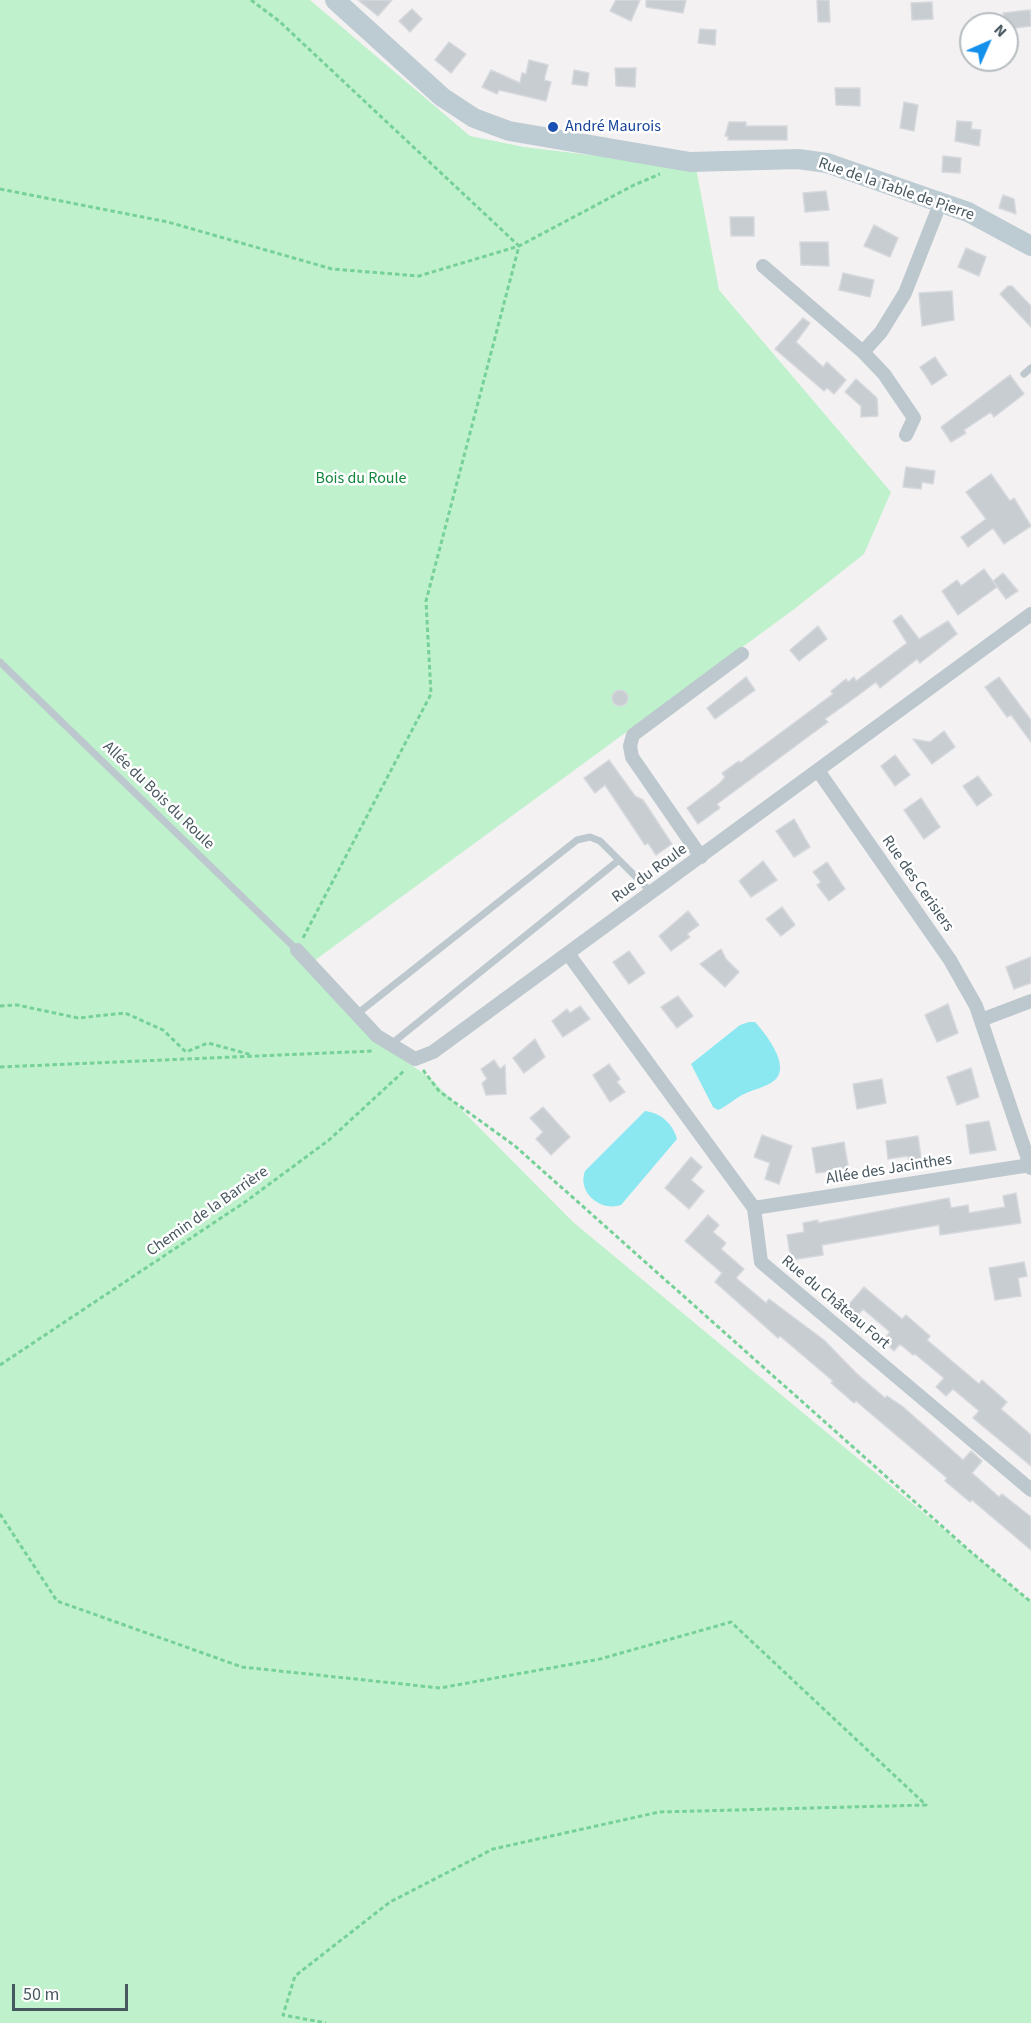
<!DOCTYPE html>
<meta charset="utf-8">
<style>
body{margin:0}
#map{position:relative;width:1031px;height:2023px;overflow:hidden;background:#f4f1f2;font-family:"Source Sans 3",sans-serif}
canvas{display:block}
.north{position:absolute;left:959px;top:12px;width:60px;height:60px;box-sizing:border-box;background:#fff;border:2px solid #b6bcbf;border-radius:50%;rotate:45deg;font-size:16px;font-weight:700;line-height:24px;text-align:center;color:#485860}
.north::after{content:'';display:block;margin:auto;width:21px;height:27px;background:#138fec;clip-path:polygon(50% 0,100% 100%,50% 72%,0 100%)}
.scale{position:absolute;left:12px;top:1984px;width:116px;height:27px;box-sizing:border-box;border:3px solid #485860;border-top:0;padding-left:8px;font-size:18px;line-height:21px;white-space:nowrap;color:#485860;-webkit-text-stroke:4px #fff;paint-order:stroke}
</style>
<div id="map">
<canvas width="1031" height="2023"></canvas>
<div class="north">N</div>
<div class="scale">50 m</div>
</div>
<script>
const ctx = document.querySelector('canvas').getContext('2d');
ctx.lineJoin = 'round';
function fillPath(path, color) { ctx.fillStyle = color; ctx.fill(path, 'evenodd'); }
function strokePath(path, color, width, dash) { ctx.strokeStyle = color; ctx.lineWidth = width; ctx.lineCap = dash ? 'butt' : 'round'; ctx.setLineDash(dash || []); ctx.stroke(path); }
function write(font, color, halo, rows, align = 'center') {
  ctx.font = font + ' "Source Sans 3",sans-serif'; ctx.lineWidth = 5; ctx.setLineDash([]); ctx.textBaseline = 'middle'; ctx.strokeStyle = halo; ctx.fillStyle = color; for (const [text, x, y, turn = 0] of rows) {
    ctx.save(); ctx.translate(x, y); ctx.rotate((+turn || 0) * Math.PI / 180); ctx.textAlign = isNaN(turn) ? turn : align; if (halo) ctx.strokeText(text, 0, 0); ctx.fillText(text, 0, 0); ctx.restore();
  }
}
fillPath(new Path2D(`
 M0,0H310L470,136L524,147L696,168L719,290L891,492L864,554L793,610L307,966L367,1033L431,1079L573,1222L1031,1602V2023H0Z`), '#bff1cc');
fillPath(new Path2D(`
 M749,1022H755C765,1033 790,1064 776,1079C768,1087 751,1090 742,1095C733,1100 727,1106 718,1110L713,1107L691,1064L740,1025Z
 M645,1111C661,1113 673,1124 677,1139L621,1205C600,1212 577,1192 585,1171Z`), '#8be8f0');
const building = new Path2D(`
 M358,0H392L378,16Z
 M616,0H640L631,21L610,11Z
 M646,0H686L683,13L646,7Z
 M817,0H829L830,22H818Z
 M932,2L933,19L912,20L911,3Z
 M412,9L422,19L410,32L399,21Z
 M1030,10L1031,26L1007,29L1003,13Z
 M700,29L716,30L715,45L698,43Z
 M449,42L466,54L451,73L435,60Z
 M529,60L548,65L544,80L551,82L546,101L499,90L497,94L482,87L491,70L520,83L522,73L526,74Z
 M615,68H636L635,87L616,86Z
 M574,70L589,73L587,86L572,84Z
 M835,88H860V106L836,105Z
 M904,102L918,105L914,131L900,128Z
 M957,121L972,122L971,129L981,130L979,146L955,141Z
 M729,122H746V126H787V140H728V136H725Z
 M943,156L961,158L960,173L942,172Z
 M826,191L829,210L805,212L803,193Z
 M1003,195L1014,199L1016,214L999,208Z
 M730,217H754V236H731Z
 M874,225L898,238L890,257L864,246Z
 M800,242H828L829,266L801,265Z
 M966,248L986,257L979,276L958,267Z
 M843,273L874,280L870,297L839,290Z
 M1008,286H1012L1031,306V327L1000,294Z
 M952,291L954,320L922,326L919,293Z
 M803,318L810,323L796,342L823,367L827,362L846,380L834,394L827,388L824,391L775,349Z
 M935,357L947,375L932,385L920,367Z
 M1010,375L1024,394L994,417L991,412L964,430L966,433L951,442L941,427Z
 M856,379L877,398L878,416L861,417V406L845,392Z
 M906,467L935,471L933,484L922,482L921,489L903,487Z
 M991,474L1010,501L1014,498L1031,526L1004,544L993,528L968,547L961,537L986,519L966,492Z
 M984,569L997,587L958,615L942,591L957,580L961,586Z
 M1003,573L1018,591L1006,599L993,581Z
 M901,615L919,639L948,621L957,634L920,663L917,659L880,688L876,682L849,702L825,719L828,722L717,804L720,808L698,824L687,808L720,783L725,777L722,773L739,761L740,763L833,694L831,691L846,679L848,682L854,677L856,681L907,643L893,621Z
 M818,626L827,639L799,661L790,650Z
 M746,677L755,690L715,719L707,708Z
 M999,677L1031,720V742L1011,715L1007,717L985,687Z
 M612 698a8 8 0 1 1 16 0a8 8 0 1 1-16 0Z
 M944,731L955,747L932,764L913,739L930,742Z
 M895,755L910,775L895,786L881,766Z
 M609,760L635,796L643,800L672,844L656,855L648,843L645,845L605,785L595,793L584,778Z
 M978,776L992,795L977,806L963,786Z
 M921,798L940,827L924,839L904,810Z
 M794,819L810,847L794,857L776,831Z
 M763,861L777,880L751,897L739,881Z
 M827,862L845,889L829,901L817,885L821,882L813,872Z
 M782,907L795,925L781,936L766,919Z
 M688,911L699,925L687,934L690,937L671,951L659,936Z
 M721,949L726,959L739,972L725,987L700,964Z
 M629,951L645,973L629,984L613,962Z
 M1031,957V983L1014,989L1006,967Z
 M678,996L693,1016L677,1028L661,1007Z
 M948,1004L958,1033L937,1042L925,1015Z
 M580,1006L590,1019L563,1037L552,1021L567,1009L570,1013Z
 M535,1039L545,1057L524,1073L513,1058Z
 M494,1060L500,1069L505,1065L506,1094L486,1095L482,1083L487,1079L481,1069Z
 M609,1064L620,1079L617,1082L625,1092L610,1102L593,1075Z
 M971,1068L979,1097L957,1105L947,1077Z
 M882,1079L886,1103L857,1109L853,1084Z
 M543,1107L570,1137L551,1155L536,1139L543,1132L530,1118Z
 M989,1121L996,1150L970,1154L966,1125Z
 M762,1135L792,1146L779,1184L765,1179L770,1163L754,1157Z
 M918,1136L922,1165L909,1167L908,1156L888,1159L886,1141Z
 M844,1142L850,1177L835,1180L834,1171L816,1173L812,1148Z
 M691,1157L702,1167L691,1180L704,1191L689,1209L665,1188Z
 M1016,1193L1021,1223L940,1235L939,1225L822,1245L823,1255L791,1260L787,1235L804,1232L803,1223L818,1220V1223L949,1198L951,1208L968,1205L969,1213L1005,1207L1003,1196Z
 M708,1215L719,1225L713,1232L726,1243L721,1249L744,1269L736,1278L766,1303L769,1299L824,1340L856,1373L885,1398L887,1396L902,1406L963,1460L971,1451L982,1461L972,1473L999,1497L1002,1494L1031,1517V1550L972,1500L970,1502L945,1481L947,1478L856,1401L854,1403L831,1383L833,1381L780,1336L778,1338L715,1282L722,1273L685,1241Z
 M1024,1262L1027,1276L1018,1278L1021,1296L995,1300L989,1268Z
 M864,1287L902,1319L906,1315L930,1336L927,1340L979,1384L982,1380L1007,1402L1001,1409L1031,1435V1466L973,1418L979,1411L953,1389L946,1396L936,1387L944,1378L915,1354L913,1355L900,1344L894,1351L883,1341L890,1332L863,1309L855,1318L845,1309Z`);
fillPath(building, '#c8cdd1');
strokePath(building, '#d5d8dd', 1.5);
strokePath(new Path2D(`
 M251,0L279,21L519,246L426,601L431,694L303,938
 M0,189L168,222L332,269L419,276L519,246L634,185L660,174
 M0,1006L17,1005L78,1018L125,1013L163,1030L186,1052L208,1043L252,1055
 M0,1067L373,1051
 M423,1070L439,1091L515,1146L971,1552L1031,1602
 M0,1365L245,1202L329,1140L405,1070
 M0,1514L57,1601L242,1667L440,1688L600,1659L731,1622L926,1805L659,1812L493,1849L390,1902L295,1976L283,2015L326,2023`), '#76d198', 3, [4.5, 3]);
strokePath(new Path2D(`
 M1024,374L1031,368
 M0,662L297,950
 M357,1014L577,840L590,837L600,841L652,893
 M390,1045L619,860`), '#bcc8ce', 7);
strokePath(new Path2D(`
 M763,266L863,352
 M906,435L914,418L884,374L863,352L881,332L905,293L940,204
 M819,772L950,960L976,1006L1031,1168
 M701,857L632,757L630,746L633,735L742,654
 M297,950L377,1036L415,1059L433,1052L1031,614
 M569,955L754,1208L761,1262L1031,1490
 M981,1020L1031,1001
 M754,1208L1030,1165`), '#bcc8ce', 14);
strokePath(new Path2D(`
 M335,0L442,97L474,118L509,131L690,162L798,159L827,163L968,212L1031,246`), '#bdcbd3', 20);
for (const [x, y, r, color] of [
 [553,127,6,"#1a4fb4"]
]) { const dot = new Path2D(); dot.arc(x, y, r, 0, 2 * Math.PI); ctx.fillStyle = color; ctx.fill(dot); strokePath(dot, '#fff', 2); }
write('16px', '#164399', '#fff', [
 ["André Maurois",565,127]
], 'left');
write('16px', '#485860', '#fff', [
 ["Rue de la Table de Pierre",896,190,19],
 ["Allée du Bois du Roule",158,796,44],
 ["Rue du Roule",650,874,-36],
 ["Rue des Cerisiers",917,884,55],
 ["Allée des Jacinthes",889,1170,-9],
 ["Chemin de la Barrière",208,1212,-35],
 ["Rue du Château Fort",835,1303,40]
]);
write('16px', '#14863e', '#fff', [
 ["Bois du Roule",361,479]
]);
</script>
